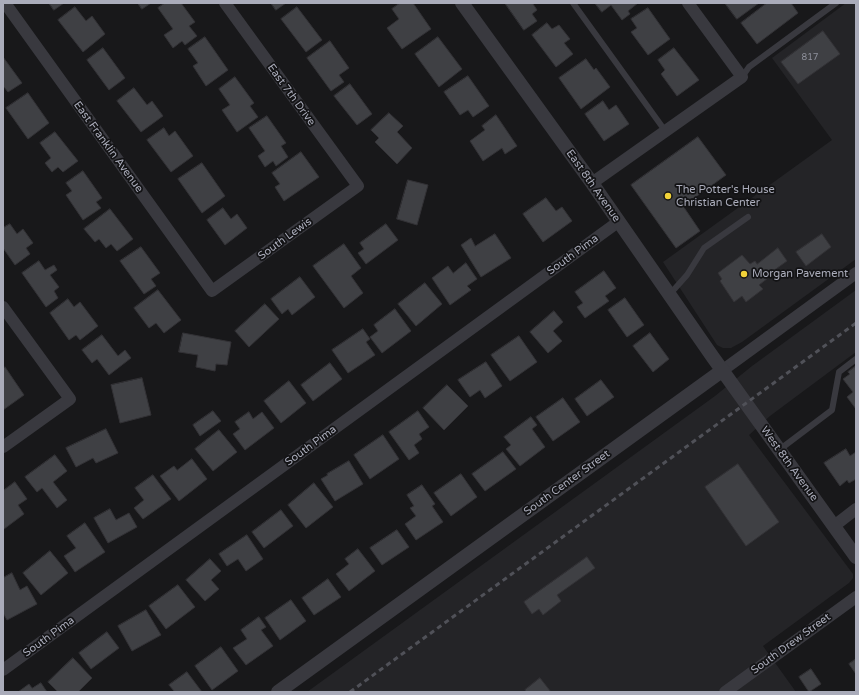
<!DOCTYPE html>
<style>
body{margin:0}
#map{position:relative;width:859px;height:695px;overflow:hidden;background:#18181a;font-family:"Varela Round",sans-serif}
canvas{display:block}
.frame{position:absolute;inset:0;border:4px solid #aaacba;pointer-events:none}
</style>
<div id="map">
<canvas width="859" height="695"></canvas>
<div class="frame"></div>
</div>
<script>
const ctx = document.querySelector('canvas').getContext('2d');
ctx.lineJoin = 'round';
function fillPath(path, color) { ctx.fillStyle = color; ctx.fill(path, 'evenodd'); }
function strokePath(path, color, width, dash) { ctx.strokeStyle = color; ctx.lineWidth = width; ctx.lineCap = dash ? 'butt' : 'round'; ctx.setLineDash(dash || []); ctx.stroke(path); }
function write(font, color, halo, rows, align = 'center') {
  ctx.font = font + ' "Varela Round",sans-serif'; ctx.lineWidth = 3.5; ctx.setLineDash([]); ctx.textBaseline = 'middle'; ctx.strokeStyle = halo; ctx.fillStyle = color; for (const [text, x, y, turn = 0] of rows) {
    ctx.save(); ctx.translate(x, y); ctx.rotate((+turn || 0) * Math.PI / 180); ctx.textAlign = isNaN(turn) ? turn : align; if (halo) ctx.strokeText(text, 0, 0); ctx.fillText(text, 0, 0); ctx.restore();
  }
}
fillPath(new Path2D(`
 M846,3H856V259L742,342L731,348H723L717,345L663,262L832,140L772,58Z
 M856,290V352L770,416L749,435L853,574V578L849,583L763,646L796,692H307L715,396L752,366Z`), '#242427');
const building = new Path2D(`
 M49,3H64L54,10Z
 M138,3H151L142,9Z
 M165,3H181L195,22L189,26L197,36L185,45L182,41L173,48L164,35L173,29L158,8Z
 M271,3H286L276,10Z
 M400,3H413L431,29L402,49L387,28L399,19L392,9Z
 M505,3H534L533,4L537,10L532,14L537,21L524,30Z
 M595,3H638L628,11L630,14L622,20L611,5L602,12Z
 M725,3H759L737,19Z
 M767,3H791L798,13L757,44L741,23Z
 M75,7L86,21L92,16L105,34L83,52L58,20Z
 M297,7L322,40L306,52L281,19Z
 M648,8L670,39L648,55L631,32L637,28L631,19Z
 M547,23L552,29L559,25L570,39L564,43L573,54L556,67L532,35Z
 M823,31L840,54L798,84L781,62Z
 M205,37L228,70L206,86L193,66L198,63L188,49Z
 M438,37L462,69L439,87L415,54Z
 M330,41L349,68L339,75L344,82L331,91L307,58Z
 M103,48L125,78L109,90L87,60Z
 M674,48L699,80L677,96L661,74L665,70L658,60Z
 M3,57L22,83L8,92L4,87L3,88Z
 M586,59L594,70L596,68L610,87L581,109L559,78Z
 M468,76L489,106L473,117L468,110L460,115L444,92Z
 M235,77L254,103L250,106L258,117L237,132L222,110L230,105L219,89Z
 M350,84L372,114L357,125L334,96Z
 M134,88L147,105L152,101L163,116L141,132L117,101Z
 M28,93L49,123L28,139L6,108Z
 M603,101L609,110L616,105L629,124L604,141L585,114Z
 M389,113L403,126L397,132L412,148L397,164L375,142L379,138L371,130Z
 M496,115L517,146L505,154L502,148L483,161L470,141L485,130L482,126Z
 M267,116L286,143L281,146L288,157L276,166L273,161L265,167L258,156L265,151L249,128Z
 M164,128L169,136L175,131L193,156L171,172L147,140Z
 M55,132L78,161L63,172L58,167L52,172L45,163L51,158L40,143Z
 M698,137L726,175L683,206L700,231L676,248L631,185Z
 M301,152L319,177L284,201L275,187L280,184L272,173Z
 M202,163L225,196L202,213L178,179Z
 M83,171L102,198L96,202L101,208L83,220L66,195L72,191L66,183Z
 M408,180L428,185L417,225L397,219Z
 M546,198L556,211L562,207L572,221L543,242L523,214Z
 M223,208L231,219L237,214L247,228L225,245L207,220Z
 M110,209L133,239L117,251L111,244L106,248L99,239L95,242L84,229Z
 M10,224L17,234L23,229L33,243L26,248L30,254L15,265L3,248V228Z
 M386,224L398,240L366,264L358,253L364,249L360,243Z
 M495,234L511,258L481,277L461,245L471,238L475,246Z
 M822,234L831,247L806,266L796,252Z
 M344,244L361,268L351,276L363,293L344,308L313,266Z
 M141,247L160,273L151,279L156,286L144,294L120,261Z
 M778,248L787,261L766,276L768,278L759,285L763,289L746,302L742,296L734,302L720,281L722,279L718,273L742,255L750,264L755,261L757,264Z
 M39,261L45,270L54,265L57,270L50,275L59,287L54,291L58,298L46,307L22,273Z
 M466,263L477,279L467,286L471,290L450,305L432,278L448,266L453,273Z
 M604,271L616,288L605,296L609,301L585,318L577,307L583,303L575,292Z
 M300,277L315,297L292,315L288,309L282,314L271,299Z
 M425,283L442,304L416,326L398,304Z
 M158,290L181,320L164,333L156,323L149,328L134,308Z
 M625,298L644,325L627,337L608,310Z
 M68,299L74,307L80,302L98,326L80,340L76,335L69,340L50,313Z
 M265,304L279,319L249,347L235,331Z
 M395,309L411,331L382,353L370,337L378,331L374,325Z
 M554,311L563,322L553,331L562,341L548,353L530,332Z
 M363,329L370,339L366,342L375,355L348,373L332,350Z
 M183,333L231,342L227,365L216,364L215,371L196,367L198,355L179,352Z
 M650,333L669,359L653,372L633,346Z
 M102,335L118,356L125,350L131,358L109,375L97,359L92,363L82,350Z
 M519,336L537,362L510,381L491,355Z
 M486,362L502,386L485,398L480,390L470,397L458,380Z
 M330,363L342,379L313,401L301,385Z
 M856,366V409L847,397L853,392L843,379L850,374L848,372Z
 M5,367L24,395L3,410V369Z
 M142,378L151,415L120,423L111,385Z
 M601,380L614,397L587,416L575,399Z
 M289,381L306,403L281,423L264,401Z
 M447,385L468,406L444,430L423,408Z
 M563,398L580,422L553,441L536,417Z
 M213,411L221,421L200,436L193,425Z
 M418,411L429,427L419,434L422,439L414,445L419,453L409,460L389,432Z
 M249,412L253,419L262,412L274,428L245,450L233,434L240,429L235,422Z
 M531,417L537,425L532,429L545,447L520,466L506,449L511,445L504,437Z
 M106,429L118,453L96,463L93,458L76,467L66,448Z
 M219,430L237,452L213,471L195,449Z
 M383,435L399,459L370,479L354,455Z
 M846,449L850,456L856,452V479L849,483L847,480L840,486L824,463Z
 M503,452L516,469L485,491L472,474Z
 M55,455L67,471L53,482L67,500L57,508L42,488L37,492L25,477Z
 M192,459L207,479L179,501L160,476L174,466L177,470Z
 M349,461L363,484L335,501L321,479L328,475L327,474Z
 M738,464L779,522L746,546L705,487Z
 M461,474L477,497L451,516L434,493Z
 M153,475L171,499L143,519L134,508L144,500L135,488Z
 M15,482L27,499L18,505L24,514L4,529L3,527V491Z
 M314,483L333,507L306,528L288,505Z
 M422,485L435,504L432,506L443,522L416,540L405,524L416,516L410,508L414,506L407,495Z
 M110,509L116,520L129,513L137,527L108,543L94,518Z
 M281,510L293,526L264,548L252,532Z
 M85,523L105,552L75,572L64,556L76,548L67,536Z
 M397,530L409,547L382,565L370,548Z
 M247,535L263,559L246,571L238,559L227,566L219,554Z
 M358,549L375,571L349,591L336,574L349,564L345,559Z
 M50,551L68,573L41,595L23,573Z
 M587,557L595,568L557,595L561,601L543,615L539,609L532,614L524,602Z
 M210,559L221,571L211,580L219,589L205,601L186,580Z
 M12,573L20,590L27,586L37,604L7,620L3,613V578Z
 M328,579L341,597L314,615L302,598Z
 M178,585L195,607L166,629L149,606Z
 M291,600L306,621L280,640L265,618Z
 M146,610L161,635L132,651L118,626Z
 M259,617L266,627L261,630L273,646L246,665L233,648L247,639L241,630Z
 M107,632L119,648L91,669L79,653Z
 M221,647L238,671L212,690L195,666Z
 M73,658L92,678L78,692H58L48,682Z
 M856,659V674L849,664Z
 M811,669L821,684L809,692L799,677Z
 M187,672L202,692H173L174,691L169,685Z
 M540,678L551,692H527L525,690Z
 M41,683L47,692H18L29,684L32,688Z`);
fillPath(building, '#3f4044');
strokePath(building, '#333236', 1);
strokePath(new Path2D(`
 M573,3L666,132
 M742,77L749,67L836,3
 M670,294L687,275L704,248L748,217
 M779,450L832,410L839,372L856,359`), '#39393f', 6);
strokePath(new Path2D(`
 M5,3L212,291L358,186L225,3
 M592,183L742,77L688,3
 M3,307L70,399L3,447
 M723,370L856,273
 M834,526L856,509
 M3,670L618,222
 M725,692L856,597`), '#39393f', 12);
strokePath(new Path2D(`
 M462,3L592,183L712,356L856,557
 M278,692L723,370`), '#39393f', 14);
strokePath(new Path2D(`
 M350,692L856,323`), '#505158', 3, [5, 4]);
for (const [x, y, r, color] of [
 [668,196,4,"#f1d239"],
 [744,274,4,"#f1d239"]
]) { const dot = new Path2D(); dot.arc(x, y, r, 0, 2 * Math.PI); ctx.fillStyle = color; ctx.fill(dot); strokePath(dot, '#131315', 1.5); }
write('9px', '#8f919c', null, [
 ["817",810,58]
]);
write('11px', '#aaacba', '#131315', [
 ["East 7th Drive",291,95,54],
 ["East Franklin Avenue",108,147,54],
 ["East 8th Avenue",593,186,55],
 ["South Lewis",285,239,-36],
 ["South Pima",573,255,-36],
 ["South Pima",311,446,-36],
 ["West 8th Avenue",789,464,54],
 ["South Center Street",567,483,-36],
 ["South Pima",49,637,-36],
 ["South Drew Street",791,644,-36]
]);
write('11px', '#aaacba', '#131315', [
 ["The Potter's House",676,190],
 ["Christian Center",676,203],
 ["Morgan Pavement",752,274]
], 'left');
</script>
